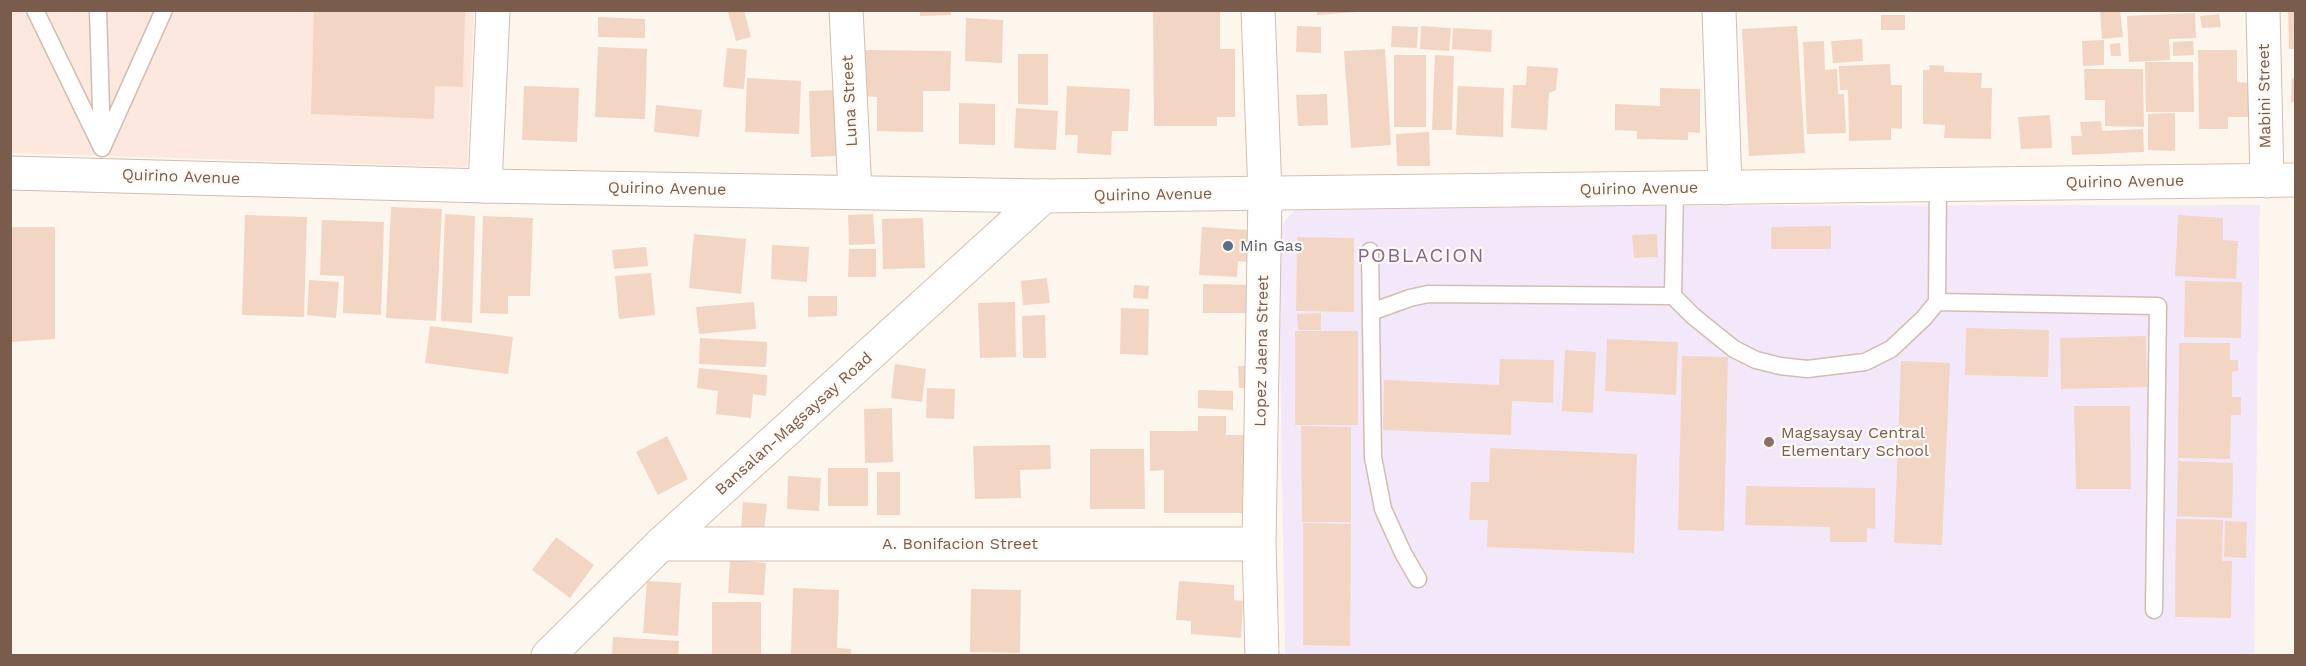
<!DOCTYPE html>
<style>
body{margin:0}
#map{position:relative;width:2306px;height:666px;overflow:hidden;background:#fdf6ec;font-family:"Work Sans",sans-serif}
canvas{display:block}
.frame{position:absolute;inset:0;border:12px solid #7a5c4d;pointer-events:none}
</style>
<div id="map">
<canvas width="2306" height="666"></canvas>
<div class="frame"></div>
</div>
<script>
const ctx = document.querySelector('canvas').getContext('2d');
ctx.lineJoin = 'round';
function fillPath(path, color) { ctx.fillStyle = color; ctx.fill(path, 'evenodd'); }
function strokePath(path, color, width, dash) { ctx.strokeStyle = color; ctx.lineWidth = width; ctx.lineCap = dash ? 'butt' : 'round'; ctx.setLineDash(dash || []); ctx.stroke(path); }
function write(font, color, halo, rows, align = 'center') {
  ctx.font = font + ' "Work Sans",sans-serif'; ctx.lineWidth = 4.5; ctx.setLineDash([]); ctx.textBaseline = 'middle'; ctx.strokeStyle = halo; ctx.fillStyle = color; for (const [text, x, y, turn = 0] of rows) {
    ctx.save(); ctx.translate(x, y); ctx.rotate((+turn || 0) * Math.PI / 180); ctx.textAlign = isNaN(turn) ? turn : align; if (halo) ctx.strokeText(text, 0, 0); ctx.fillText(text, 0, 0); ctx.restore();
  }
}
fillPath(new Path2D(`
 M11,11H474L467,167L11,153Z`), '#fde8e0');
fillPath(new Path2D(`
 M2260,205L2254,655H1285L1278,229L1298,206Z`), '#f3e8fa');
fillPath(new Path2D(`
 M314,10H465L463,87L435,86L434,119L311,114Z
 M735,10H744L751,37L736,41L728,12Z
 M920,10H951V15L920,16Z
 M1153,10H1220V49H1235V117H1217V126H1154Z
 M1317,10H1357V12L1317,15Z
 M2100,10H2120L2123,37L2102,39Z
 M2288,10H2296V49H2289Z
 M2195,13L2196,38L2169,39L2170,60L2129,62L2127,16Z
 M2219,14L2221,27L2202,28L2200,16Z
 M1881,15H1905V30H1881Z
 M598,17L645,19V38L598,37Z
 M966,18L1003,20L1002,63L965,61Z
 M1297,26L1321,27V53L1296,52Z
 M1392,26L1418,27L1417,48L1391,47Z
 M1421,26L1451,28L1449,51L1420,49Z
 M1797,26L1805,153L1749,156L1742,29Z
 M1453,28L1492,30L1491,52L1452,49Z
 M1862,39L1863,61L1833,63L1831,41Z
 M2104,40V65L2083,66L2082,41Z
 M1824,41L1825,70L1837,69L1838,94H1844L1846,133L1807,134L1803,42Z
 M2193,41L2194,55L2173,56V42Z
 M2120,43L2121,56H2111L2110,44Z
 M598,47L647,49L645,119L595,117Z
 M727,48L747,50L744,89L723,87Z
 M1385,49L1391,145L1351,148L1344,51Z
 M864,50L951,51L950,91H923V132L877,131V97L863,96Z
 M2198,50H2237V82L2248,83V117H2228V129H2199Z
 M1018,54H1048V105L1018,104Z
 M1394,55H1426V127H1394Z
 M1435,55L1454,56L1452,130H1432Z
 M2145,62H2193L2194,112H2146Z
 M1890,64L1891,85H1902V129L1891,128V140L1849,141L1848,90H1840L1839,66Z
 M1929,65L1944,66V72L1982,73L1981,88H1992L1991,139L1944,138L1945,125L1923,124V70H1930Z
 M1527,66L1558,68L1556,90L1549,93L1547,130L1511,128L1513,85H1526Z
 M2084,69H2143L2144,127L2105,126V100H2085Z
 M747,78L801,81L799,134L745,132Z
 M2292,78L2296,79V102H2291Z
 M524,86L579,88L577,142L522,140Z
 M1067,86L1130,89L1128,131H1112L1111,155L1077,153L1078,135H1065Z
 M1458,86L1504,88L1503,137L1456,135Z
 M1660,88L1700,89V133L1688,132V140L1637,139V131L1615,130V104L1660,106Z
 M834,90L836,156L811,157L809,91Z
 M1327,94L1328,125L1298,126L1296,95Z
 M959,103L995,104V145L959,144Z
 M656,105L702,110L699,137L654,132Z
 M1016,108L1058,111L1056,150L1014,148Z
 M2175,113V151L2148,150V114Z
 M2050,115L2052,148L2021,149L2018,117Z
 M2101,121L2102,131L2143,129L2144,152L2072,155L2071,136H2082L2080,122Z
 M1429,132L1430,166H1397L1396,134Z
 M391,207L442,209L436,321L386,318Z
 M445,214L475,216L472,323L441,321Z
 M873,214L875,244L849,245L848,215Z
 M245,215L307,217L304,317L242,315Z
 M2178,215L2223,218V240L2238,241L2236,279L2175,276Z
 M483,216L533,218L530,296H508V314L480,313Z
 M923,218L925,268L883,269L882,219Z
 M322,220L384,222L381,315L343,313L344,276L320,275Z
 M1831,226V249H1771V227Z
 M10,227H55V339L10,342Z
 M1202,227L1249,230L1247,262L1238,261L1237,277L1199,275Z
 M694,234L746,239L741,294L689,288Z
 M1657,234L1658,257L1634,258L1632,235Z
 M1297,237L1354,238V312L1296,311Z
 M772,245L809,247L807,282L771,279Z
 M646,247L648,266L614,269L612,250Z
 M849,249H876V277H848Z
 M651,273L655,315L619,319L615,276Z
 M1047,278L1050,303L1023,305L1021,281Z
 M309,280L339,282L336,318L307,315Z
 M2185,281L2242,282L2241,338L2184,337Z
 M1203,284L1251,285V313H1203Z
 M1134,285L1149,286L1148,299L1133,298Z
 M808,296H837V316L808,317Z
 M754,302L756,329L699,334L696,307Z
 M1015,302L1016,357L980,358L978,303Z
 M1121,308L1149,309L1148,355L1120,354Z
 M1321,313V330H1298L1297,314Z
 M1045,315L1046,358H1023L1022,316Z
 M430,326L513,337L508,374L425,363Z
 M1966,328L2049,330L2048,377L1965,375Z
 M1295,331H1358V425H1295Z
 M2146,336L2147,387L2061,389L2060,338Z
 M700,338L767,342L766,367L699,364Z
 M1607,339L1678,342L1676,395L1605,391Z
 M2179,343H2230V360H2238V371L2232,372V397H2241V415H2231L2230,459L2178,458Z
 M1565,350L1596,352L1593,413L1562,411Z
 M1682,356L1728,357L1724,531L1678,530Z
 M1500,359L1554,360L1553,403L1512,401L1511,435L1383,430L1384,380L1499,385Z
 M1901,361L1950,363L1942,545L1894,543Z
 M895,364L926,369L922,402L891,398Z
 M1238,366H1256L1258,388H1239Z
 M699,368L767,375L766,396L753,394L751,418L716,414L718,391L697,388Z
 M927,388L955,389L954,419L926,418Z
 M1198,390L1233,391V410L1198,408Z
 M2074,406H2130L2131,489H2076Z
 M892,408L893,462L865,463L864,409Z
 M1198,416H1226V435H1250V489H1242V513H1164V470L1150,471V431H1198Z
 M1301,426L1351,427V522H1302Z
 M667,436L688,479L658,495L636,452Z
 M1050,445L1051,469L1020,470L1021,498L975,499L973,446Z
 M1490,448L1637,454L1634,553L1487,547L1488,520H1469L1471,482H1489Z
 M1090,449H1144L1145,509H1090Z
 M2178,461L2233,463L2232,518L2177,516Z
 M828,468H868V506H828Z
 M877,472H900V515H877Z
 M788,476L821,478L819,511L787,509Z
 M1746,486L1875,488V529L1867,528V542H1830V527L1745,525Z
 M743,502L767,504L764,531L741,529Z
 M2176,519L2223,520L2222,561H2232L2231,618L2175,617Z
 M2225,521L2247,522L2246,558L2224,557Z
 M1303,523L1351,524L1350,646L1303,645Z
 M556,537L594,565L570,598L532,570Z
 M730,560L766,563L764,595L728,593Z
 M647,581L681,583L678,636L643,633Z
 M1179,581L1234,585V600L1243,601L1241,638L1191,634V621L1176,620Z
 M793,588L839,590L837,648L851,649V656H791Z
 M971,589L1021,590L1020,653L970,652Z
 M712,602H761V656H712Z
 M613,637L679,641L678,656H612Z`), '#f3d5c3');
const service = new Path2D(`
 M35,10L102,148L164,10
 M98,10L102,141
 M1370,251L1373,457L1383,509L1403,553L1418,579
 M1673,296L1675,188
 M1937,302L2158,306L2154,610
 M1371,312L1410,298L1428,294L1673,296L1693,316L1734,349L1756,360L1780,366L1807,369L1865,362L1891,349L1924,318L1937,302L1938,185`);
const minor = new Path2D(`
 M846,10L855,192
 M1258,10L1265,193L1259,544L1262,656
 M1719,10L1725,188
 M2263,10L2267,181
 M485,186L493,10
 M661,544H1259`);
const tertiary = new Path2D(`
 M10,173L485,186L1044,196`);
const secondary = new Path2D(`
 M548,656L661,544L1044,196L2296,180`);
strokePath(service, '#d1beb0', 19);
strokePath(minor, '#d1beb0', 35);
strokePath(tertiary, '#d1beb0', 35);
strokePath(secondary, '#d6c0b0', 35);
strokePath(service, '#fff', 16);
strokePath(minor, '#fff', 33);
strokePath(tertiary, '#fff', 33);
strokePath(secondary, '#fff', 33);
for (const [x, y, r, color] of [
 [1228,246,6,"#5c6f8a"],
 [1769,442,6,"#8d6e63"]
]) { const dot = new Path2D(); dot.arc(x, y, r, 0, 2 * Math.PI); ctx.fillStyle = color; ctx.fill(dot); strokePath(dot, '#fffaf3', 2); }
write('16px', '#7a5c4d', '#fffaf3', [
 ["Mabini Street",2265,96,-91],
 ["Luna Street",850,101,-93],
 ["Quirino Avenue",181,177,2],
 ["Quirino Avenue",2125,182,-1],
 ["Quirino Avenue",667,189,1],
 ["Quirino Avenue",1639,189,-1],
 ["Quirino Avenue",1153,195,-1],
 ["Lopez Jaena Street",1262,351,-89],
 ["Bansalan-Magsaysay Road",794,424,-42],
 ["A. Bonifacion Street",960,544]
]);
write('16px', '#4e5e75', '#fffaf3', [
 ["Min Gas",1240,246]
], 'left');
write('16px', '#785e54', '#fffaf3', [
 ["Magsaysay Central",1781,433],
 ["Elementary School",1781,451]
], 'left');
ctx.letterSpacing = '1.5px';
write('20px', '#846695', '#fffaf3', [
 ["POBLACION",1421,256]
]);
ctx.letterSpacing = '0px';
</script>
